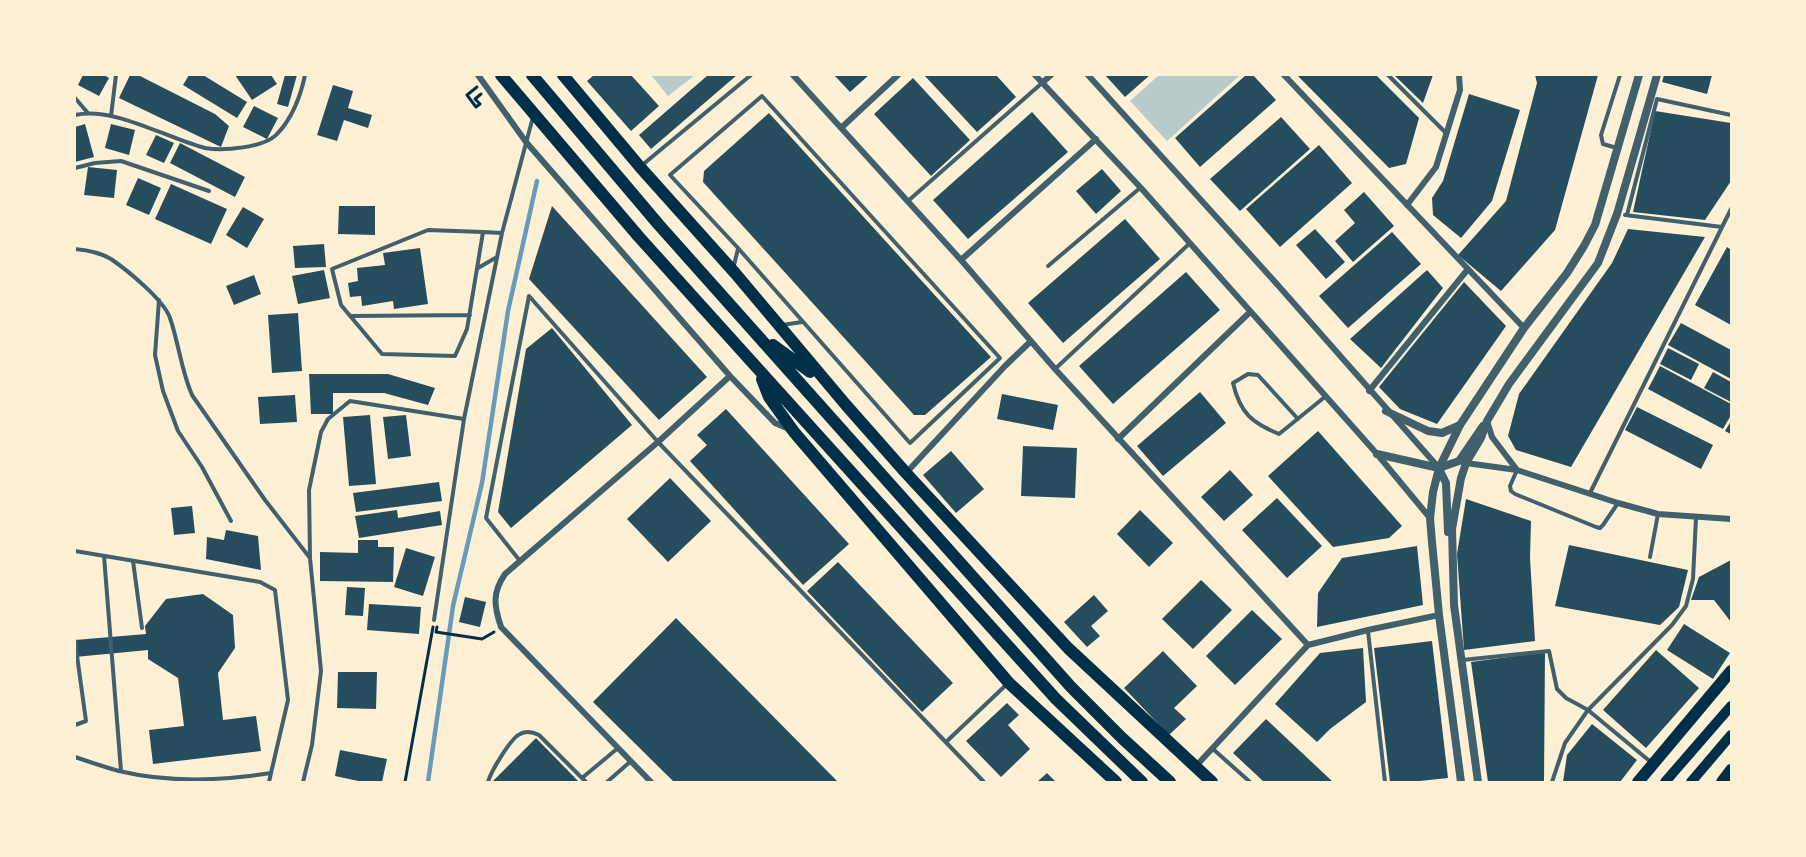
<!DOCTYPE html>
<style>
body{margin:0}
#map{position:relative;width:1806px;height:857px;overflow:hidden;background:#fdf0d5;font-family:Barlow,sans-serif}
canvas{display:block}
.frame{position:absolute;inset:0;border:76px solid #fdf0d5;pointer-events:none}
</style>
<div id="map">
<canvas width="1806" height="857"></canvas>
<div class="frame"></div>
</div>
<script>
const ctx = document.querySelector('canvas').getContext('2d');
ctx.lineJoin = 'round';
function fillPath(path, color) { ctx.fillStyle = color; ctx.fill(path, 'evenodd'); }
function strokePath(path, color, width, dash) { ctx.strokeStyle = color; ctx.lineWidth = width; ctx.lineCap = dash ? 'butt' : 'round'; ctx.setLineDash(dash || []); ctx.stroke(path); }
fillPath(new Path2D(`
 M651,75H695L668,96Z
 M1159,75H1240L1167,141L1130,101Z`), '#b9caca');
strokePath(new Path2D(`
 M428,782L453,606L482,483L508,311L537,181`), '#669bbc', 4.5);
fillPath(new Path2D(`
 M83,75H104L109,78L99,96L78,85Z
 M130,75H138L215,114L229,126L221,147L119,98Z
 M189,75H203L247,102L237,118L183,85Z
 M235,75H271L277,84L252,100Z
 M285,75H297L288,107L277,104Z
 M594,75H631L659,106L631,131L587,81Z
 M708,75H737L651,149L639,135Z
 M834,75H869L850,92Z
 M924,75H996L1016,97L977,132Z
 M1105,75H1150L1125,97Z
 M1246,75H1253L1276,100L1200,167L1175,138Z
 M1297,75H1376L1419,118L1406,164L1389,168Z
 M1394,75H1433L1423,103Z
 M1535,75H1598L1555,230L1501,291L1458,255L1506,201L1537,83Z
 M1664,75H1712L1707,94L1662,82Z
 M913,78L970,140L931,176L874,114Z
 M333,85L353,91L348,108L372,115L368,128L344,120L337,141L317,135Z
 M1469,94L1520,110L1492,201L1461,238L1433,215L1432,198L1443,181Z
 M254,106L278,118L267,139L243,127Z
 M1655,111L1731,123V181L1705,220L1633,212Z
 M1032,112L1068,152L968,239L933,200Z
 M769,113L991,357L925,415H914L703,182L704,171Z
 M1281,117L1310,149L1240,211L1210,179Z
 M85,124L94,157L75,162V127Z
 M111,124L135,130L129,155L105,148Z
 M156,135L174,143L164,163L146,155Z
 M180,143L245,177L235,197L170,163Z
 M1319,145L1352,183L1280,247L1246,209Z
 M88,167L117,170L114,198L84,195Z
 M1102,169L1121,191L1096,214L1076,191Z
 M138,178L161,188L149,215L126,205Z
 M171,184L227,209L211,244L155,219Z
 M1364,192L1394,226L1353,262L1335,241L1355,223L1344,210Z
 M339,206H375V235L338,234Z
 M552,206L707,377L659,420L529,279Z
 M243,207L264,219L247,248L226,235Z
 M1125,219L1160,259L1063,343L1028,303Z
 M1315,229L1345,262L1326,279L1296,245Z
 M1628,229L1705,237L1571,467L1516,450L1508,436L1519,394L1612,263Z
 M1392,232L1421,264L1348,328L1319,296Z
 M324,244L326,267L295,268L293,246Z
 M1727,247L1731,250V325L1695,305Z
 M420,248L428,304L394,309L393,301L362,306L361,296L350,297L348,283L358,281L357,268L385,265L383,253Z
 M324,270L330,298L298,304L292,276Z
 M1427,270L1443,288L1381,368L1350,339Z
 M1186,272L1220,310L1113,404L1079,366Z
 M254,275L261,294L234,305L226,286Z
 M1464,282L1506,326L1437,424L1400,409L1379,387Z
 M298,313L302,371L272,373L268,315Z
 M1681,323L1731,350V379L1668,345Z
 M552,328L632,425L511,528L498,512L526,349Z
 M1668,348L1699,364L1691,380L1660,364Z
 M1660,366L1731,404V415L1723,429L1648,389Z
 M1713,372L1731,382V402L1704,388Z
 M309,374H388L435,388L428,405L384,393H333V414H311Z
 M1200,392L1226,423L1163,476L1137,446Z
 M1002,394L1058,405L1053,430L997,419Z
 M295,395L297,422L260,424L258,397Z
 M1637,407L1713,445L1701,469L1625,430Z
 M726,409L849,544L803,585L690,461L707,445L697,435Z
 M370,415L376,484L349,486L343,417Z
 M406,415L411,456L388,459L383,417Z
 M1731,421V434L1725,431Z
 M1318,431L1402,526L1389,538L1333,547L1268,476Z
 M1023,446L1077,448L1075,498L1021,496Z
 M951,451L984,489L956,513L923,475Z
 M1230,470L1253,495L1224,521L1201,497Z
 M670,478L711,521L668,562L627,519Z
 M439,482L442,501L356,512L353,493Z
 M1277,498L1322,546L1287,578L1242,530Z
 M1466,499L1531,521L1530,558L1535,641L1464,650L1457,554Z
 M192,506L195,533L174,535L171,508Z
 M397,510L398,518L440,511L442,525L359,538L355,516Z
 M1140,510L1173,543L1149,567L1117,534Z
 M226,530L258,536L261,570L206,559L207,537L224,540Z
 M358,540H378V547H394L393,582L320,581V552L358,553Z
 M1569,545L1688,570L1679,607L1660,625L1555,606Z
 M1417,546L1423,605L1317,627L1318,593L1342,558Z
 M406,548L435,557L423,596L394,587Z
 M1731,560V622L1714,600H1691L1699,577Z
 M838,562L953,683L922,712L807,591Z
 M1201,580L1232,610L1193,649L1162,619Z
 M347,587L365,588L363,616L345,615Z
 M203,594L233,615L235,648L218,673L223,720L256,716L261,751L153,764L149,730L184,726L178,678L148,659V650L75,657V640L146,634L145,626L166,599Z
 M1094,595L1108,611L1091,626L1100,636L1087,647L1064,622Z
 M465,597L486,602L480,627L459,622Z
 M369,604L421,607L419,634L367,630Z
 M1252,610L1282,639L1235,685L1206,656Z
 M676,618L838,782H674L593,702Z
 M1684,624L1730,653L1713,679L1667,650Z
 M1432,641L1448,778L1410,782H1390L1374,648Z
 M1363,648L1366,702L1330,729L1317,742L1275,704L1320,653Z
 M1656,650L1699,688L1646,748L1603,710Z
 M1163,651L1197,686L1174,708L1186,719L1169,735L1124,688Z
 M1545,652L1544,782H1488L1471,662Z
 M338,672H377L376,709L337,708Z
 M1007,703L1019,715L1008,725L1030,749L1001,777L966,741Z
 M1266,719L1333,782H1264L1233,753Z
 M1592,724L1637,760L1620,782H1563L1567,755Z
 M536,738L579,782H492Z
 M340,750L387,759L382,782H363L335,776Z
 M1047,773L1056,782H1037Z`), '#264d5e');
strokePath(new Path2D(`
 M477,87L467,95L476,107L480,104L475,99L481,94
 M437,627L436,632L482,639L494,632
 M405,782L433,627`), '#003049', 3);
strokePath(new Path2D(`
 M1388,75L1447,134
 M762,96L1000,358L910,443L738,248L670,175Z
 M75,98L87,112
 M1657,99L1731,115
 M75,115C113,106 166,138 205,148C223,151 264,148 277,134C292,119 301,95 305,75
 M111,116L116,75
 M1617,148L1603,144L1601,135L1620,75
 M641,166L751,75
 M75,168L95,163L121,161L209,191
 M908,201L1042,83
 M1625,215L1722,227
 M1627,215L1657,99
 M428,230L483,232L467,329L455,356L382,354L341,305L332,269Z
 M483,232L502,233
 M75,249C86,250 101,253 111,259C127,270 164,300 170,318C179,344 181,370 192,395L265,500L310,558L321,671L312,745L303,782
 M734,265L738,249
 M1048,266L1140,188
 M478,268L497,257
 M159,300L155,355L163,391L178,431L202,467L231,521
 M350,316L470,315
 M782,325L802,322
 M1055,369L1190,243
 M1298,419L1258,375L1248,374L1233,383C1240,413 1252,423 1279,434L1326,396
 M1517,470L1510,486L1511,491L1515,494L1596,527L1600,528L1603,525L1618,503
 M1590,493L1731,209
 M75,551L260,582L275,590L288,700L271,773C221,781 169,783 119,771C104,767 90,762 75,757
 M104,556L121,771
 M310,557L309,490L321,432L328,419L350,401L464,419L502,233L533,117
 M1650,557L1658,514
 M133,561L142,628
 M520,561L486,518L529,296L658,442L984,782
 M434,620L464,419
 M1368,631L1385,782
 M75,641L86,721L75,725
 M1462,660L1549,651L1557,689L1566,698L1588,710L1652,763
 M946,742L1006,685
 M1213,749L1250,782
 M582,778L618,748
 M269,782L271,773
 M488,782C491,771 511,738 520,734C527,730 533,732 539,735L586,782
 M607,782L631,761
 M1552,782L1565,743L1588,710L1672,625L1686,606L1693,579L1696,518`), '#3f606c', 4);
strokePath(new Path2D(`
 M478,75L526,142L730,376L775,423L789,429
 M793,75L961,260L1055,369L1308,645
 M1035,75L1141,188L1377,454L1430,518
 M1088,75L1276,283L1439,468
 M1284,75L1524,328
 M1042,83L1051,75
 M841,128L898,75
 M1407,205L1436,167L1460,90L1459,75
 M961,260L1096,139
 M1369,391L1468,269
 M1487,421L1492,437L1517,470
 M1118,439L1250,312
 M1466,463L1517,470L1618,503L1658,514L1731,519
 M906,473L1005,366L1030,342
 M1196,766L1308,645L1368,630L1439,615
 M651,782L501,627C494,606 492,593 505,574L658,442L730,376`), '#3f606c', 6);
strokePath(new Path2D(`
 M1386,411L1428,431L1442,433L1460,425
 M1377,454L1439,468L1459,461L1483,426
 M1439,469L1446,483L1448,532
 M1461,782L1439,615L1432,542L1430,518L1433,492L1439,468L1460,425L1524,328L1567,273L1584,246L1595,225L1639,75
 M1478,782L1454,605L1452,529L1461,478L1466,463L1481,438L1487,421L1509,384L1598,263L1617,214L1657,75`), '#3f606c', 8);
strokePath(new Path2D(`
 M1665,782L1731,706
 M1691,782L1731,735`), '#003049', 10);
strokePath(new Path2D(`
 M501,75L639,237L1056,699L1142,782
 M532,75L659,225L1071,687L1122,738L1170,782
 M563,75L640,167L735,273L846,405L906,473L1068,648L1212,782
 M773,345L810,372
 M762,379L769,397L794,432L1009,683L1116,782
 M1638,782L1731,671
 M1722,782L1731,770`), '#003049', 12);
</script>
